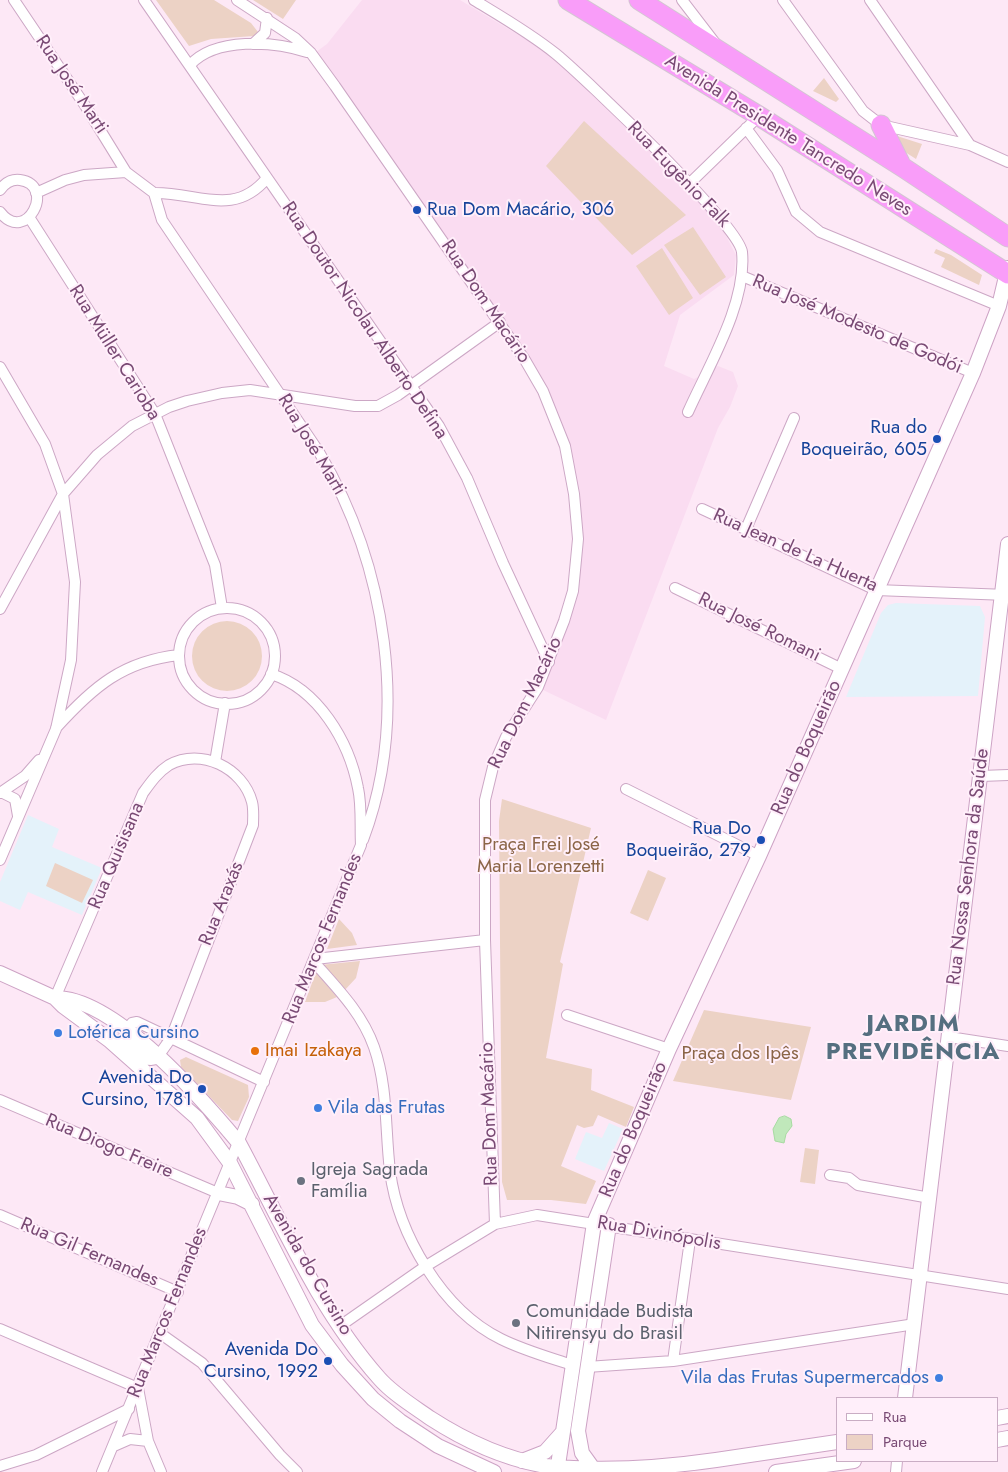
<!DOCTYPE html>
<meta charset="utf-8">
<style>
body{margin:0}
#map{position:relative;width:1008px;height:1472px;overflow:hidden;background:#fde8f6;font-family:Jost,sans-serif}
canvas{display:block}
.legend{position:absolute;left:836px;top:1397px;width:162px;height:65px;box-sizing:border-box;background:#ffeffa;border:1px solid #c9adc4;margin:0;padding:6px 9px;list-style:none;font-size:15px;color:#794a74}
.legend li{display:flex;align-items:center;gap:10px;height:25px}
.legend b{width:25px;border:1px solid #c9adc4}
</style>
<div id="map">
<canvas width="1008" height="1472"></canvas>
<ul class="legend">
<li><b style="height:6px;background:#fff"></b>Rua</li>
<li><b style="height:14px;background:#ecd2c5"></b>Parque</li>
</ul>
</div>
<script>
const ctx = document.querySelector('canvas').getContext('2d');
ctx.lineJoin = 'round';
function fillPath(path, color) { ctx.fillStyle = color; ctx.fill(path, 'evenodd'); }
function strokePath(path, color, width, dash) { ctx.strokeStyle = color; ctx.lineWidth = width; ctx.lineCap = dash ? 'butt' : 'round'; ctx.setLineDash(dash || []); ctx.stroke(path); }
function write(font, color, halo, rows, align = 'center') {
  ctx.font = font + ' Jost,sans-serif'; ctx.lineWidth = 4; ctx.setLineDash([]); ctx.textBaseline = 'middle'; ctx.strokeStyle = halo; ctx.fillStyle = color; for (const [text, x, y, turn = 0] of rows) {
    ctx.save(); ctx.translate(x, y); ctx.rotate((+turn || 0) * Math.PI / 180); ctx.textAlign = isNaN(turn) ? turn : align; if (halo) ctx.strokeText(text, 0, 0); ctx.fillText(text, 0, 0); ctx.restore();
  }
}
fillPath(new Path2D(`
 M362,0H460L537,46L574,75L694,196L724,232L736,255L734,275L680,315L664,366L694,379L718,366L733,372L738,386L730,407L718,428L606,720L541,689L576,593L579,492L542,383L494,306L316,52L327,44Z`), '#fadcf1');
fillPath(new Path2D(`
 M896,603L980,606L985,617L978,696L846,697L881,613L888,605Z
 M28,815L59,829L52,847L102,868L82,915L28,892L20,910L0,901V882Z
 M609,1123L623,1129L604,1171L575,1159L586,1132L602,1138Z`), '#e4f2fa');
fillPath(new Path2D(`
 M156,0H214L251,23L258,32L254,36L211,39L189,46Z
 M253,0H296L283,19Z
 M824,78L839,99L836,102L813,91Z
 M584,121L686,215L632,255L546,166Z
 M897,136L922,144L916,159L894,145Z
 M693,227L726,277L700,295L664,245Z
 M662,248L693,298L669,315L636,266Z
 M936,249L951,255L982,275L979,285L941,267L945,258L934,253Z
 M192 656a35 35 0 1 1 70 0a35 35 0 1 1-70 0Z
 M502,799L591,828L560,962L563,964L546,1058L592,1069L591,1090L634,1107L626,1127L598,1115L593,1126L584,1128L577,1125L561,1166L596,1181L586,1204L551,1200H507L502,1182L499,821Z
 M55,863L93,880L82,903L46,886Z
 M648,870L666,878L648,921L630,913Z
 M339,919L352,933L357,945L327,949Z
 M360,961L356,978L344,991L320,965Z
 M316,972L337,997L325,1002H305Z
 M704,1010L811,1027L791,1100L673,1081Z
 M186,1057L248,1085L249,1097L238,1121L232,1120L181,1067L180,1060Z
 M805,1148L819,1150L815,1184L800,1182Z`), '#ecd2c5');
const water = new Path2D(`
 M785,1116L791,1119L792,1126L786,1134L784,1143L775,1141L773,1129L779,1118Z`);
fillPath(water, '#c0e8bb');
strokePath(water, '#a7daa1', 1);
const street = new Path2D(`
 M14,0L86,107L126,172L154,193
 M144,0L439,426L467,478L503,563L549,662
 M237,0L295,38L311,53L335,86L525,360L543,391L565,446L574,494L578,539L573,591L564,621L538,687L506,737L493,767L485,800V940L495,1224
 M474,0C502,17 530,33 556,54C585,78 739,225 742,252C747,303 709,365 688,412
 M682,0L715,43
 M783,0L863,111L881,125L970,145L1008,162
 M870,0L970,145
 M253,44L265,33L267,18
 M190,65C215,37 274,41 307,52
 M746,128L777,170L796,212L820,232L999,306
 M690,183L759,116
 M0,190C5,183 12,179 20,180C57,185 26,246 0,212
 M36,193L65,180L84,175L126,172
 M154,193L162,220L319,452C386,565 410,715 363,840
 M154,193C197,192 234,218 267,178
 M29,217L155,414L215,565L222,608
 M742,276L973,373
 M0,367L45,444L63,494L75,582L71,660L56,729L0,860
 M702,509L876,590L1007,595
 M746,529L794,418
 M675,588L842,669
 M179 656a48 48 0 1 1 96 0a48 48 0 1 1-96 0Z
 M0,609L63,494L97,455L132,426L169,407L187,401L222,393L250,390L355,406H378L398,395L500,322
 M56,728C93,687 123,661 179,655
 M215,762L225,703
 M981,776L1008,775
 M626,789L759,856
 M0,793L25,776L39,760
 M3,793L15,799L18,816
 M315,959L485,940
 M314,962C337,988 362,1013 374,1047C388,1087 385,1130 390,1171C398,1234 442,1310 501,1339C523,1350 548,1357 572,1365
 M55,998L143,793C151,782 158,772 169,765C201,747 243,768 252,802C254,810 253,818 253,825L171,1038L159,1055
 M567,1015L669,1049
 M127,1029L132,1023L137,1022L264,1082
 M949,1037L1008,1046
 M0,1100L218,1193
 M830,1175L849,1178L858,1185L930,1198
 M0,1215L178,1292
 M340,1326L426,1266L495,1224L537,1215L1008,1289
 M0,1329L138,1388L148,1441L161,1472
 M161,1334L202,1363L280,1455L297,1472
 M673,1361L690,1240
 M587,1367L673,1361L915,1324
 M114,1446L130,1439L148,1441
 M0,1466L36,1455L129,1409
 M102,1472L361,845C360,827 362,806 358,788C349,741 318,689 271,674
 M896,1472L897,1461`);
const secondary = new Path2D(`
 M0,973L55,998L63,1006L109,1040L197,1118L230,1163L312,1325L342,1365L373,1399L400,1421L438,1446L494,1472
 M55,998C115,997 203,1100 239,1143C282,1223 319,1310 379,1378C393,1394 413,1406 430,1418C464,1440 505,1459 546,1466C602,1472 660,1468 716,1460C756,1454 797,1448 837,1442
 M120,1042C133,1046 146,1065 159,1055
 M218,1193L238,1197L252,1204
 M905,1398L1008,544
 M997,1418L1008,1416
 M997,1440L1008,1438
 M522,1461L545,1452L562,1433
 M595,1471L582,1453L578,1431L609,1225
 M557,1472L594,1223L669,1049L759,856L973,373L999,306L1008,268
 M776,1472L854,1461`);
const highway = new Path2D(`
 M568,0L759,116L1008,274
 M639,0L904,168L1008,237
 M881,125L900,163`);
strokePath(street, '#cca7c5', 12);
strokePath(secondary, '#cda3c5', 16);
strokePath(highway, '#d4c5d3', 21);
strokePath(street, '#fff', 10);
strokePath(secondary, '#fff', 14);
strokePath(highway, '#f99df9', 19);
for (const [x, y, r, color] of [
 [417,210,5,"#1a4fb4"],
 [937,439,5,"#1a4fb4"],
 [761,840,5,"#1a4fb4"],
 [58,1033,5,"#3f7fe0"],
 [255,1051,5,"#e8710a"],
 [202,1089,5,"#1a4fb4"],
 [318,1108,5,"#3f7fe0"],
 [301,1181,5,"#6b7280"],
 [516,1323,5,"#6b7280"],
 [328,1361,5,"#1a4fb4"],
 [939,1378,5,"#3f7fe0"]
]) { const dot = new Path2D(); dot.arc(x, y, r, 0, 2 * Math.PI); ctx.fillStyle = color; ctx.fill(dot); strokePath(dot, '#ffeffa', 2); }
write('19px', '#794a74', '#ffeffa', [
 ["Rua José Marti",71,85,56],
 ["Avenida Presidente Tancredo Neves",788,136,32],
 ["Rua Eugênio Falk",678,175,46],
 ["Rua Dom Macário",485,302,56],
 ["Rua Doutor Nicolau Alberto Defina",364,321,56],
 ["Rua José Modesto de Godói",857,325,23],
 ["Rua Müller Carioba",114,353,58],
 ["Rua José Marti",311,445,59],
 ["Rua Jean de La Huerta",795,551,24],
 ["Rua José Romani",759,628,26],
 ["Rua Dom Macário",526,703,-64],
 ["Rua do Boqueirão",807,748,-66],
 ["Rua Quisisana",117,856,-67],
 ["Rua Nossa Senhora da Saúde",969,867,-83],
 ["Rua Araxás",222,904,-68],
 ["Rua Marcos Fernandes",323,939,-68],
 ["Rua Dom Macário",490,1114,-92],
 ["Rua do Boqueirão",634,1130,-67],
 ["Rua Diogo Freire",109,1147,23],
 ["Rua Divinópolis",659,1234,10],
 ["Rua Gil Fernandes",89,1253,23],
 ["Avenida do Cursino",307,1265,60],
 ["Rua Marcos Fernandes",168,1313,-68]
]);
write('19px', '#164399', '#ffeffa', [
 ["Rua Dom Macário, 306",427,210,"left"],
 ["Rua do",927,428],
 ["Boqueirão, 605",927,450],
 ["Rua Do",751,829],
 ["Boqueirão, 279",751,851],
 ["Avenida Do",192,1078],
 ["Cursino, 1781",192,1100],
 ["Avenida Do",318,1350],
 ["Cursino, 1992",318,1372]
], 'right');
write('19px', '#8b6547', '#ffeffa', [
 ["Praça Frei José",541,845],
 ["Maria Lorenzetti",541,867],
 ["Praça dos Ipês",740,1054]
]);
write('19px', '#366cbe', '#ffeffa', [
 ["Lotérica Cursino",68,1033],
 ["Vila das Frutas",328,1108],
 ["Vila das Frutas Supermercados",929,1378,"right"]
], 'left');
write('19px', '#c56008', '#ffeffa', [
 ["Imai Izakaya",265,1051]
], 'left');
write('19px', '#5b616d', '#ffeffa', [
 ["Igreja Sagrada",311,1170],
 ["Família",311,1192],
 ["Comunidade Budista",526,1312],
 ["Nitirensyu do Brasil",526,1334]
], 'left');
ctx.letterSpacing = '1px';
write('bold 24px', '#556f80', '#ffeffa', [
 ["JARDIM",913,1025],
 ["PREVIDÊNCIA",913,1053]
]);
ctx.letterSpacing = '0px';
</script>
